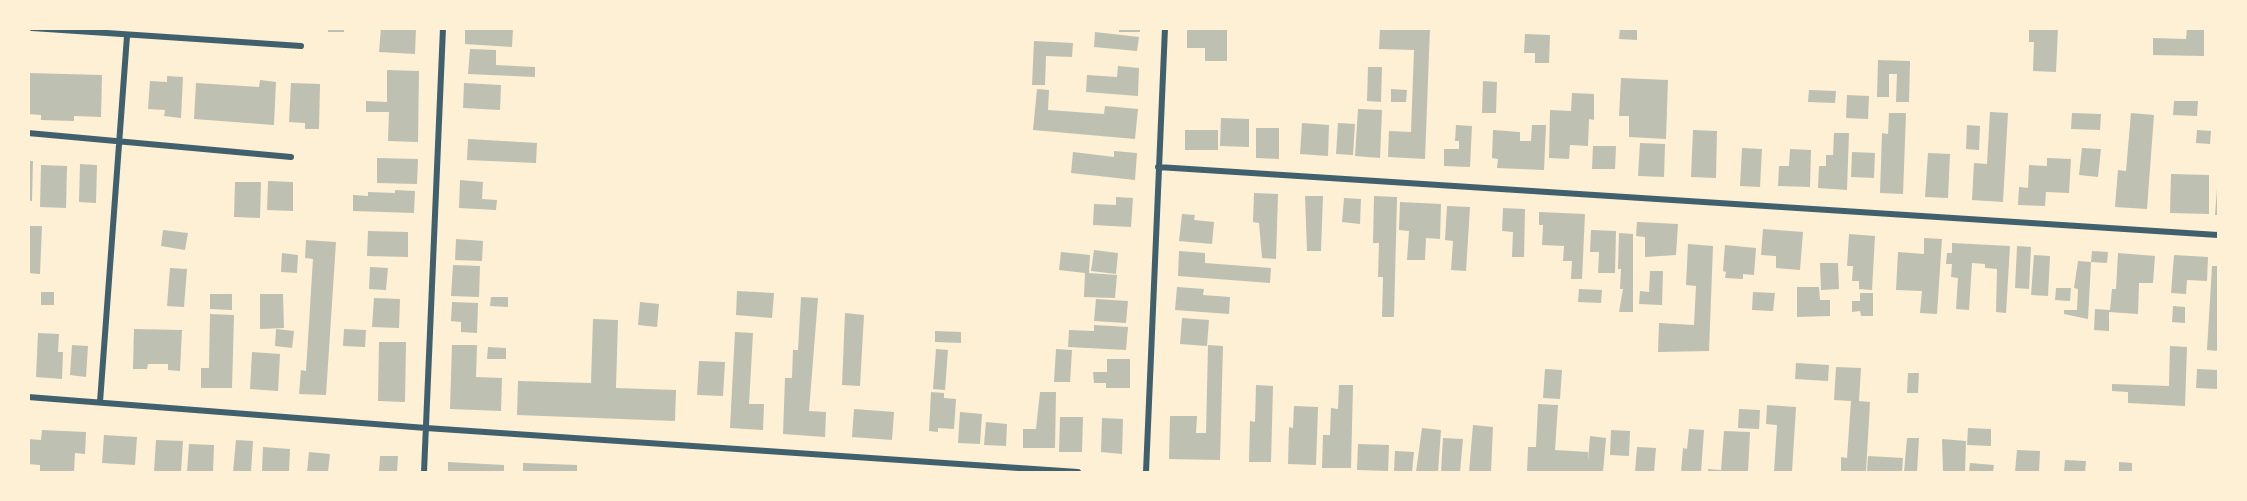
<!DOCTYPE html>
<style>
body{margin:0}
#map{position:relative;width:2247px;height:501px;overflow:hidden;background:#fdf0d5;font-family:"Fira Sans",sans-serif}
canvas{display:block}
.frame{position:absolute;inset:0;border:30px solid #fdf0d5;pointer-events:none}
</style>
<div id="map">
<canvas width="2247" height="501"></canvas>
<div class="frame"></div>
</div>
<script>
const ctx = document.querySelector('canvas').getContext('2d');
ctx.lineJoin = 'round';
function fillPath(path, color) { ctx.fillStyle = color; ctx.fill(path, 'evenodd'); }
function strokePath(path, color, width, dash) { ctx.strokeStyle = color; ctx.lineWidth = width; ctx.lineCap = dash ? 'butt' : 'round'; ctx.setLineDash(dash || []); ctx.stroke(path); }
fillPath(new Path2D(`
 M328,28H344V32H328Z
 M381,28H416L415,54L379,52Z
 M465,28H513L512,47L465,44Z
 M1119,28H1140V32H1119Z
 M1187,28H1227V61H1205V48H1187Z
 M1380,28H1430L1425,159L1388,157L1389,131L1411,132L1414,50L1379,49Z
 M1620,28H1637V40L1619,39Z
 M2029,28H2058L2056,72L2033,71L2034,42H2029Z
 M2187,28H2204V56L2153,55V38L2186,39Z
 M1095,32L1139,37L1137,51L1094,47Z
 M1525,34L1550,35L1549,63H1535V53H1524Z
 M1034,41L1073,43L1072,57L1046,56L1045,85H1032Z
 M470,49L496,50V65L535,67V77L468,74Z
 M1878,60L1910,61L1909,102H1896L1897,74H1889V97H1877Z
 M1118,66L1139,68L1138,96L1086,92L1087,75L1117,77Z
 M1368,67H1382L1381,102L1367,101Z
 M387,70L419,71L418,142L388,141L389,112H366V101L387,102Z
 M28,73L102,75L101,117L74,116V121L41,120V115L28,114Z
 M167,76L183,77L181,118L164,116L165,110L148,109L150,81L167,82Z
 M1621,78L1668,80L1666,139L1629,137V116H1619Z
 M260,80L276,82L274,125L194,119L196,83L259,87Z
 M1483,81L1497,82L1496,113H1482Z
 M291,83L320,84L319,129H305V123L289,122Z
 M464,83L501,85L500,110L463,108Z
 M1037,89L1049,90L1048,110L1104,114L1105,106L1138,109L1135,139L1033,130Z
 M1391,89L1407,90L1406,102H1391Z
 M1809,90L1836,91L1835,103L1808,102Z
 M1572,93L1594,94V120L1589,119L1588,146L1570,145L1569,159L1549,158L1550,110L1571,111Z
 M1847,95L1869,96L1868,119L1846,118Z
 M2174,101H2198L2197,116L2173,115Z
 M1358,109L1382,110L1380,158L1355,156Z
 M1990,112L2008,113L2003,202L1972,200L1974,163L1987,164Z
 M1889,113H1906L1903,194L1880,193L1882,133L1888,134Z
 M2072,113L2101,114L2100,130L2071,129Z
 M2131,113L2154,115L2147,209L2115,207L2118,170L2126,171Z
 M1221,118L1249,119V147L1220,146Z
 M1302,123L1329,125L1328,156L1300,154Z
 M1338,123L1355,124L1353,155L1336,154Z
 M1456,125L1472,126L1470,167L1444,166V149H1459V141H1455Z
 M1532,125H1546L1544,170L1497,168L1498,159L1492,158L1493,130L1520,132V141H1531Z
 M1967,125L1980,126L1979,150L1966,149Z
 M1256,128H1279V159L1256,158Z
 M1185,130H1218V150H1185Z
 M1693,130L1717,131L1716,178L1691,177Z
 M2197,130L2211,131L2210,144L2196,143Z
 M1834,133H1849L1847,190L1818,188L1819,166H1826V155H1833Z
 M468,139L537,143L536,163L467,160Z
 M1640,143L1665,144L1664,177L1638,176Z
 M1593,146H1616L1615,169H1592Z
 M1742,148L1762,149L1760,187L1740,186Z
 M2082,148L2101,149L2098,177L2079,175Z
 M1790,149L1811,150L1810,187L1778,186L1779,166H1789Z
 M1114,151L1137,153L1135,180L1071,173L1073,152L1114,157Z
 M1852,152L1875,153L1874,178L1851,177Z
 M1928,153L1950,154L1948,198L1925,197Z
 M377,158L418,159L417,184L377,183Z
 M2047,158L2071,159L2069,193L2046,192L2045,206L2018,205L2019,187L2028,188L2029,165L2047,166Z
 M28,161H33L32,201H28Z
 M80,164L97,165L96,203L79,202Z
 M41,165L67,166L66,208L40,207Z
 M2171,174L2209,175V214L2170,213Z
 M460,180L483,182L482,199L497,200L496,210L459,208Z
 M268,181L293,182V211L267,210Z
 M235,182H261L260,218L234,217Z
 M2217,189H2218V215H2215Z
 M395,190L415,191L414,213L353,211V195L368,196V192L395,193Z
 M1254,193L1278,194L1276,259L1262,258L1259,223L1253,222Z
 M1305,196H1323L1321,251H1307Z
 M1374,196L1397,197L1394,317H1382L1383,277H1378L1379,243H1373Z
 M1116,197L1133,198L1131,227L1093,225L1094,204L1116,205Z
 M1344,198L1361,199L1360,224L1342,222Z
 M1400,202L1441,204L1440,239L1426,238L1425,260H1407L1409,231L1399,230Z
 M1447,206L1470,207L1466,271L1451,270L1453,241L1445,240Z
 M1503,208L1525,209L1524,257H1512L1513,232L1502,231Z
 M1539,212L1585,214L1582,279H1571L1572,261H1563L1564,246L1542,245L1543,225H1539Z
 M1182,214L1195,215L1194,220L1214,222L1212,244L1179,241Z
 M1637,222L1678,224L1676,255L1645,257V237L1636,236Z
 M28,226H42L40,274L28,273Z
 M1763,229L1803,232L1800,270L1776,268V256L1761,255Z
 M163,230L188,233L185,250L161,246Z
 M1591,230L1616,231L1615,273H1598L1599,252H1590Z
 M368,231L408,232V257L367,256Z
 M1619,233L1633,234V312H1619L1623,289H1620L1621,269H1618Z
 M1849,234L1875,236L1872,290L1859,289V281H1852L1853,266H1847Z
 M1924,238L1942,239L1937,314L1920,313L1922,291L1896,290L1898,252L1924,254Z
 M456,239L483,241L482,261L455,260Z
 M306,240L336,242L326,395L299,394L301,370L306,371L313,259L305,258Z
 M1952,243L2010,246L2006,313L1996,312L1997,269L1985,268V264L1972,263L1969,310L1956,309L1958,278L1951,277L1952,264H1946L1947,253H1952Z
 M1688,244L1713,246L1709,351L1658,352L1659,323L1694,325L1696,286L1686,285Z
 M1725,245L1756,248L1754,275L1743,274V279L1725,278L1726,272L1723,271Z
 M2017,246L2031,247L2029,289L2015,288Z
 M1094,250L1118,253L1116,274L1091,271Z
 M1179,251L1205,253V263L1271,268L1270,283L1178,276Z
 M2092,251L2108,252L2107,263L2091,262Z
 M1061,252L1090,255L1089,273L1117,275L1115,298L1084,297L1085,273L1059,270Z
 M282,253L298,255L297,273L281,272Z
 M2118,253L2155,256L2153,283H2139L2138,314L2109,312V331L2094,330L2095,309L2110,310L2112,289H2116Z
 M2034,255L2050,256L2048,296L2031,295Z
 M2174,255L2208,257L2207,281L2187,280L2186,294L2171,293Z
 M2078,261L2091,262L2088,319L2064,314V310H2077L2078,289L2074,288Z
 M1820,263H1838L1839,289L1821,290Z
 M453,265L480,266L479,297L451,296Z
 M2212,266H2218V351L2207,350Z
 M370,267L388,268L386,290L369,289Z
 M170,268L187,269L184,307L167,306Z
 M1650,271H1663L1662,305L1639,304L1640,291L1649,292Z
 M1177,287L1204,289L1203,295L1230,297L1229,314L1175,310Z
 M1797,287H1819L1820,300H1830V316L1797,317Z
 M2056,288H2071L2070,301L2055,300Z
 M1579,289L1602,290L1601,303L1578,302Z
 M737,291L774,293L772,318L736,315Z
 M41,292H54V305H41Z
 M1753,292L1775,293L1773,311L1752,310Z
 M1860,293H1873V316H1861L1860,311L1852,312V301H1860Z
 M210,294H232V310L210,309Z
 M260,294H283L284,328L260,329Z
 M491,297H508V307L490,306Z
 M801,297L818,298L809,411L826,412L825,437L783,434L785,378H792L793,350H798Z
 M374,298L400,299L399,328L372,327Z
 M1096,299L1128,301L1126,323L1094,321Z
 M452,302L478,303L477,333L461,332V322L451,321Z
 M640,302L659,304L657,327L638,325Z
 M2173,306L2185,307V323L2172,322Z
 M845,313L864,315L860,386L842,385Z
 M210,314L234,315L232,388H201V368H209Z
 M1182,318L1209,320L1207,346L1180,344Z
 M593,319L618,320L616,388L676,390L675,421L517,415L518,381L591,383Z
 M1094,325L1128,327L1126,350L1068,347L1069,330L1094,331Z
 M134,329L182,330L180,371L168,370V364H148L147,369H133Z
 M276,329L294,331L292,348L275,346Z
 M344,329L366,330L365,347L343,346Z
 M935,331L961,332V343L935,342Z
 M735,332L753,333L749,404H764L763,430L730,428Z
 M38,333L59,334L58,352H63L62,379L36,377Z
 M379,342H406L405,402L378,401Z
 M72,345L88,346L86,377L70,375Z
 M452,345H477L476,377L502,378L501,411L450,409Z
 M1208,345L1223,346L1220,460L1169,459L1170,416H1197L1196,433H1206Z
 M2170,346L2187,347L2185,406L2128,403V392L2112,391V384L2169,386Z
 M488,347L506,348V359H487Z
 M936,349L948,350L945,390L933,389Z
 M1056,349L1072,350L1070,382H1054Z
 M252,352L280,354L278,391L250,389Z
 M1107,359H1130V388H1106V383H1094L1093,372H1107Z
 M699,361L725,362L723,396L697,395Z
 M1796,363L1829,365L1828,381L1795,379Z
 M1836,367L1861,368L1859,401L1870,402L1866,472H1841V457L1847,458L1851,401L1834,400Z
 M1545,369L1562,370L1560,399L1543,398Z
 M2197,369L2218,370V389L2196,388Z
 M1908,373H1919L1918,393H1907Z
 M1256,385L1273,386L1271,462H1249L1250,421L1255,422Z
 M1339,385H1353L1351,468H1322L1323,435H1330L1331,408L1338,409Z
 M931,392L944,393V398L956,399L954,429L938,428V432L929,431Z
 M1040,392H1056L1055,448H1023V429H1036Z
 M1538,404L1558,405L1555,450L1588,452V461L1590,436L1606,438L1603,472H1527L1528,447H1536Z
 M1767,405L1796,407L1792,472H1774L1777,425L1766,424Z
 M1294,406L1318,407L1316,465L1288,464L1289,427L1293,428Z
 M854,409L894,412L892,440L852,437Z
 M1739,409L1760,410L1759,429L1738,428Z
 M960,412L982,414L980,444L958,443Z
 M1060,417H1083L1082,452H1059Z
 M1102,418L1123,419L1122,454L1101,452Z
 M986,422L1007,424L1006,446L984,445Z
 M1473,425L1493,427L1491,472H1469Z
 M1422,428L1441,430L1438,472H1416Z
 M1968,428L1991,429V446L1967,445Z
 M1689,429L1704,430L1701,472H1681L1683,448L1687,449Z
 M42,430L86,432L85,454L75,453L74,472H40V465L28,464V439L41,440Z
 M1611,430L1630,431L1629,456L1610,455Z
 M1724,431L1750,432L1748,472H1708V469L1721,470Z
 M104,435L137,437L135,465L102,463Z
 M1443,438L1463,439L1460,472H1441Z
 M1907,438H1919L1917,472H1904Z
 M1942,439L1966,441L1965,472H1943Z
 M156,440L183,441L181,472H154Z
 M236,440L253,441L251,472H233Z
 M189,444L214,445L213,472H187Z
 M1358,444L1389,445L1388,471L1357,470Z
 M263,447L290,449L289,472L262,471Z
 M1637,447L1656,448L1654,472H1635Z
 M2017,450L2040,451L2039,472H2015Z
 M1395,451L1414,452L1412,472L1394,471Z
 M309,452L330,454L328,472H307Z
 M380,456H398L397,472H379Z
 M1868,456L1903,458L1902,472H1867Z
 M2065,460L2086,461L2085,472H2064Z
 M448,462L504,465V472H448Z
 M2119,462L2132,463V472H2119Z
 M523,463L577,465V472H523Z
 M1970,463L1994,465L1993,472H1969Z`), '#bec0b2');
strokePath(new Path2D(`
 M32,28L301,46
 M28,133L291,157
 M1158,167L2218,235
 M28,397L426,428L1078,472
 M100,402L127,36
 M424,472L443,28
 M1146,472L1165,28`), '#3f606c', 6);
</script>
